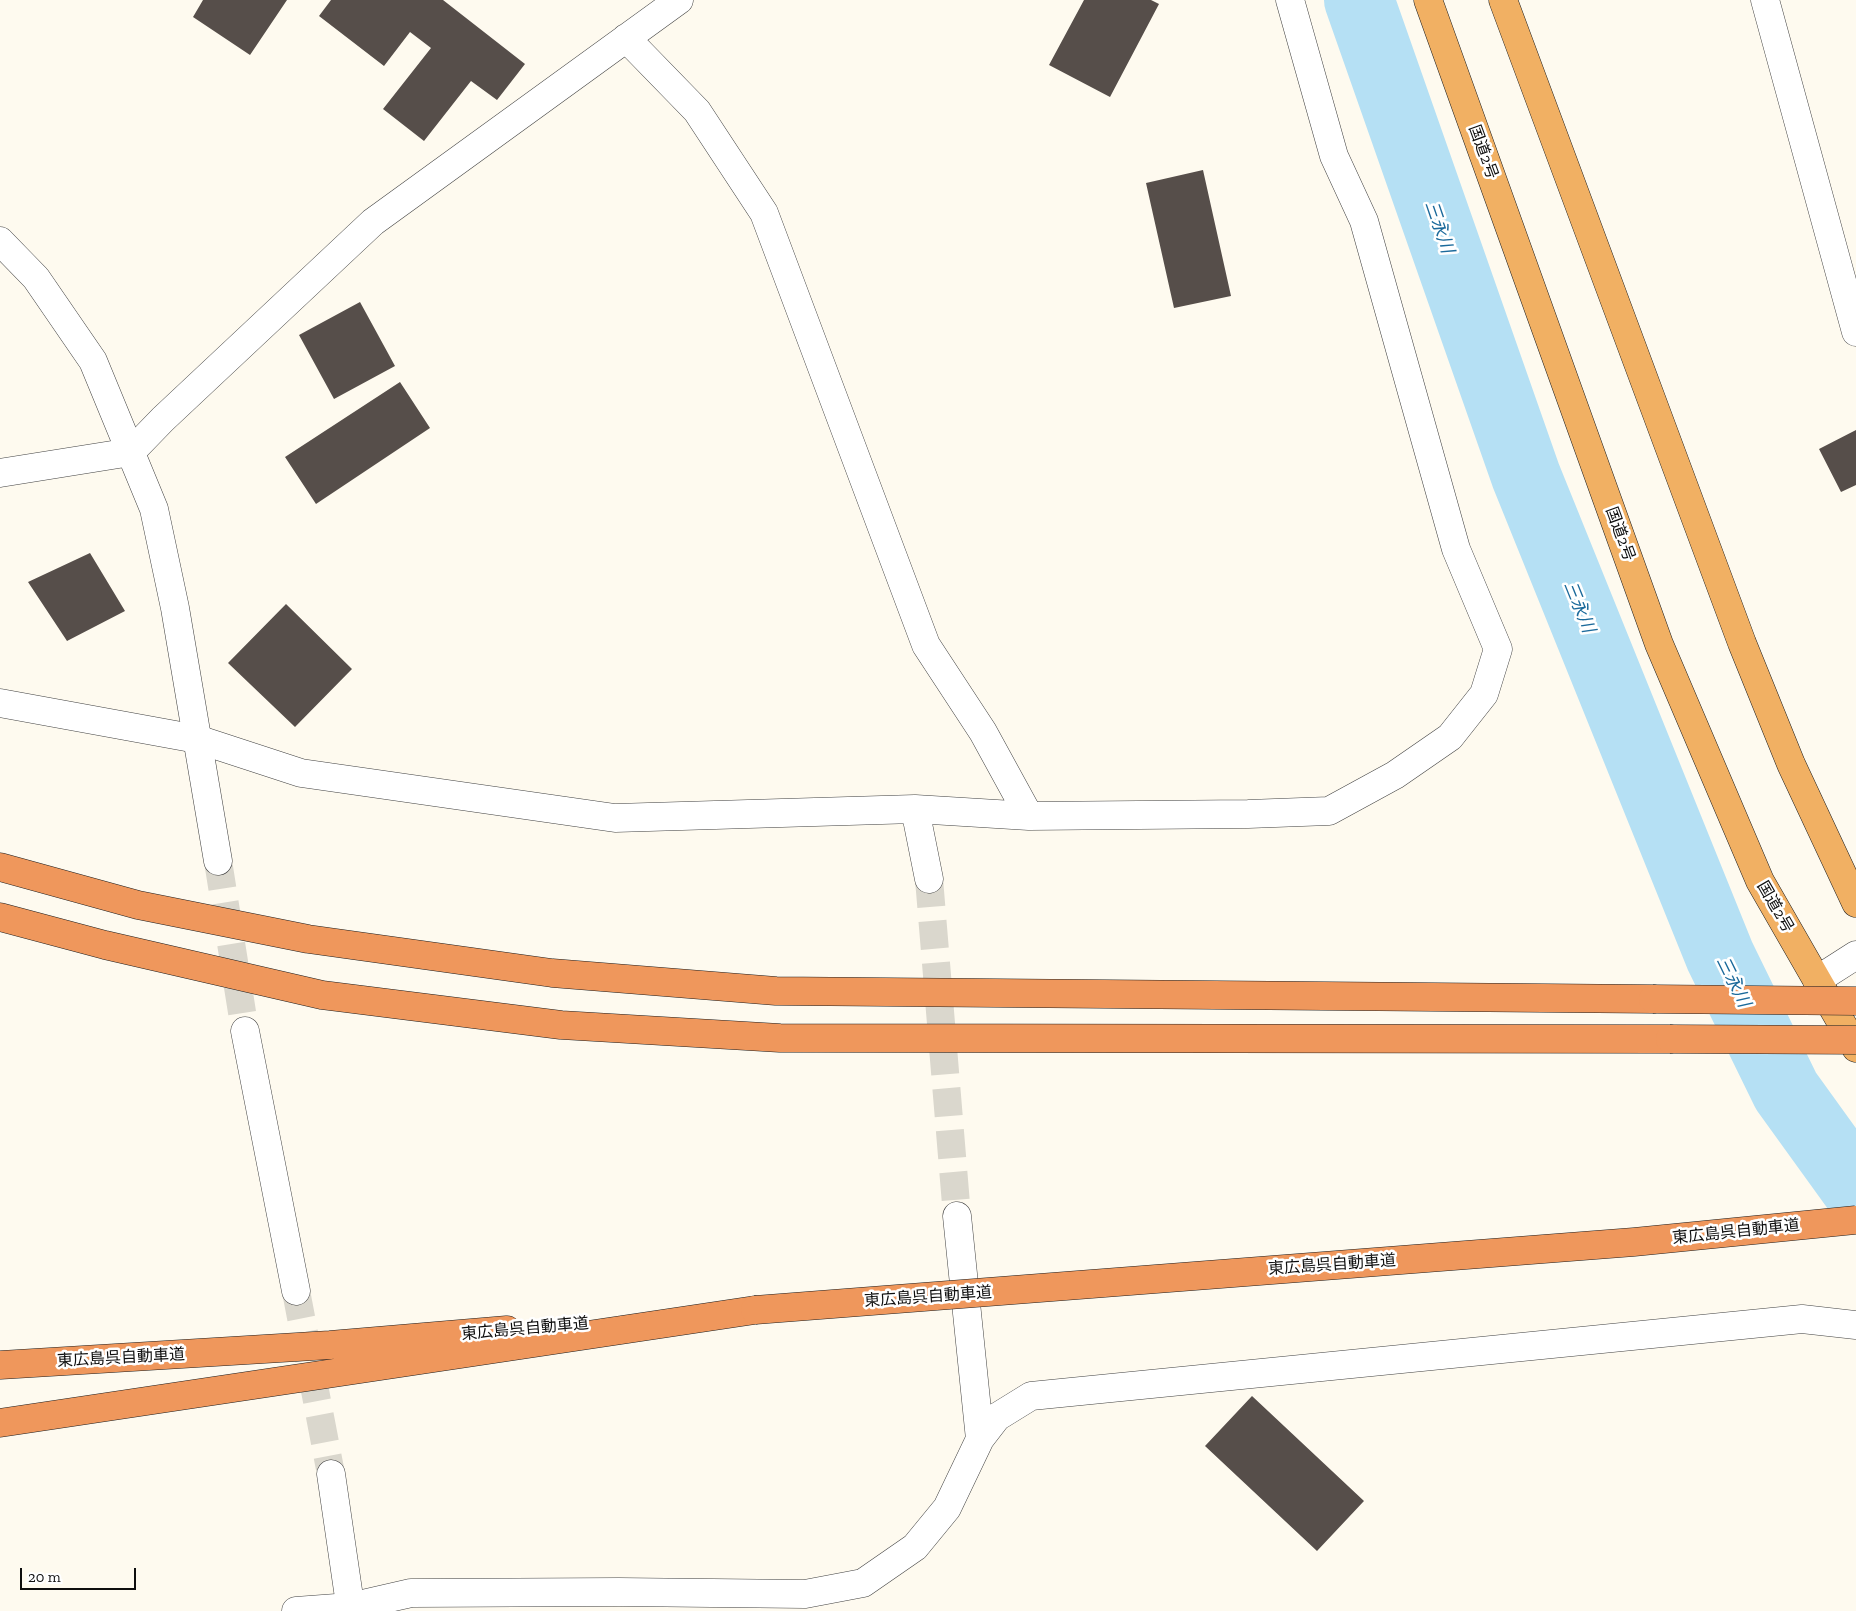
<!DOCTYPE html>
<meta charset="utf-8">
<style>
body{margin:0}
#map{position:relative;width:1856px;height:1611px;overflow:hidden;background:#fefaef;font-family:"Zilla Slab",serif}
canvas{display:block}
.scale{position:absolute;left:20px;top:1568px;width:116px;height:22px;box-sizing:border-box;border:2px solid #0e0e0e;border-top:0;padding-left:6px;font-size:15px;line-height:18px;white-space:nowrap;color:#0e0e0e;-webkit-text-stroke:4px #fff;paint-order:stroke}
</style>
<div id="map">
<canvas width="1856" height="1611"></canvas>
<div class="scale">20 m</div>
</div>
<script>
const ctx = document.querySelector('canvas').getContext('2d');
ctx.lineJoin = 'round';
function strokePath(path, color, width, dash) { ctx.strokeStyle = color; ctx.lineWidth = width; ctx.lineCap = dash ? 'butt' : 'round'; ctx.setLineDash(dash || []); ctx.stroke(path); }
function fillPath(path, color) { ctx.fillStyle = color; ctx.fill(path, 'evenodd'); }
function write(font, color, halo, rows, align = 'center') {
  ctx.font = font + ' "Zilla Slab","Noto Sans JP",serif'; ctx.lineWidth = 5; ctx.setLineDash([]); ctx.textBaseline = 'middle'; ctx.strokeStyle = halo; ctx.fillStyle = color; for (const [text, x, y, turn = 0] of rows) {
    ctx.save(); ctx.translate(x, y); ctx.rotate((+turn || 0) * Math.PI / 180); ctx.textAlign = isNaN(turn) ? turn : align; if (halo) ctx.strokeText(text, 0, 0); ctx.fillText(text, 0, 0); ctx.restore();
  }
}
strokePath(new Path2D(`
 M1359,0L1526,476L1720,956L1786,1091L1856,1188`), '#b5e0f4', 70);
fillPath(new Path2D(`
 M203,0H287L250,55L193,17Z
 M331,0H443L525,64L497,100L471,81L424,141L383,109L431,48L410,32L384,66L319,16Z
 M1084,0H1151L1159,4L1110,97L1049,65Z
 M1203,170L1231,296L1174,308L1146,183Z
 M360,302L395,366L334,399L299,335Z
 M400,382L430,428L316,504L285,457Z
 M1856,430V485L1841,492L1819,449Z
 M90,553L125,611L67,641L28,582Z
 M286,604L352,669L295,727L228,663Z
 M1252,1396L1364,1501L1317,1551L1205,1446Z`), '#564e4a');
strokePath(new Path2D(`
 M929,879L957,1216`), '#dad7cd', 28, [28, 14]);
strokePath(new Path2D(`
 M218,861L245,1031
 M296,1291L331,1474`), '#dad7cd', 28, [28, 14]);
const minor = new Path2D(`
 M1765,0L1856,332
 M626,38L697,111L764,213L926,645L983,732L1029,816
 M0,473L131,452L163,419L373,222L679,0
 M0,703L197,739L301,773L615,818L915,809L1029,816L1248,814L1329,811L1395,775L1450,737L1484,694L1498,649L1456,549L1364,221L1334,156L1290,0
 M915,809L929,879
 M1817,980L1856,955
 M957,1216L980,1439
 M296,1611L350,1607L411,1593L619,1592L805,1594L863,1583L915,1547L947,1508L980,1439L997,1417L1031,1396L1802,1319L1856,1325`);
const tertiary = new Path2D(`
 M0,241L36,278L93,361L154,509L175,608L218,861
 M245,1031L296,1291
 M331,1474L351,1611`);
const trunk = new Path2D(`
 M1428,0L1659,644L1760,881L1856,1048
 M1503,0L1742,643L1791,764L1856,903`);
const motorway = new Path2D(`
 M0,867L138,905L308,939L552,973L776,991L1653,999
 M0,917L105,945L322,995L561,1025L780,1038L1670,1039
 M0,1365L330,1345L507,1330
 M0,1423L755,1310`);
strokePath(minor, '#414141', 29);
strokePath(tertiary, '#414141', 29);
strokePath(trunk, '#1f1f1f', 29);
strokePath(motorway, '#1f1f1f', 29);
strokePath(minor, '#fff', 28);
strokePath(tertiary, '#fff', 28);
strokePath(trunk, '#f1b063', 28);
strokePath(motorway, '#ef975c', 28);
const motorwayBridge = new Path2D(`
 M1653,999L1856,1001
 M1670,1039L1856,1040
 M755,1310L1634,1242L1856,1220`);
strokePath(motorwayBridge, '#1f1f1f', 29, []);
strokePath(motorwayBridge, '#ef975c', 28);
write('16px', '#0e0e0e', '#fff', [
 ["国道2号",1483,152,70],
 ["国道2号",1620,534,70],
 ["国道2号",1775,907,60],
 ["東広島呉自動車道",1736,1232,-6],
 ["東広島呉自動車道",1332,1265,-4],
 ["東広島呉自動車道",928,1297,-4],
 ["東広島呉自動車道",525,1329,-5],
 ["東広島呉自動車道",121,1358,-3]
]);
write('italic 18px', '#1b6a9b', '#fff', [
 ["三永川",1439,227,71],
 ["三永川",1579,607,68],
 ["三永川",1733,982,64]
]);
</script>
